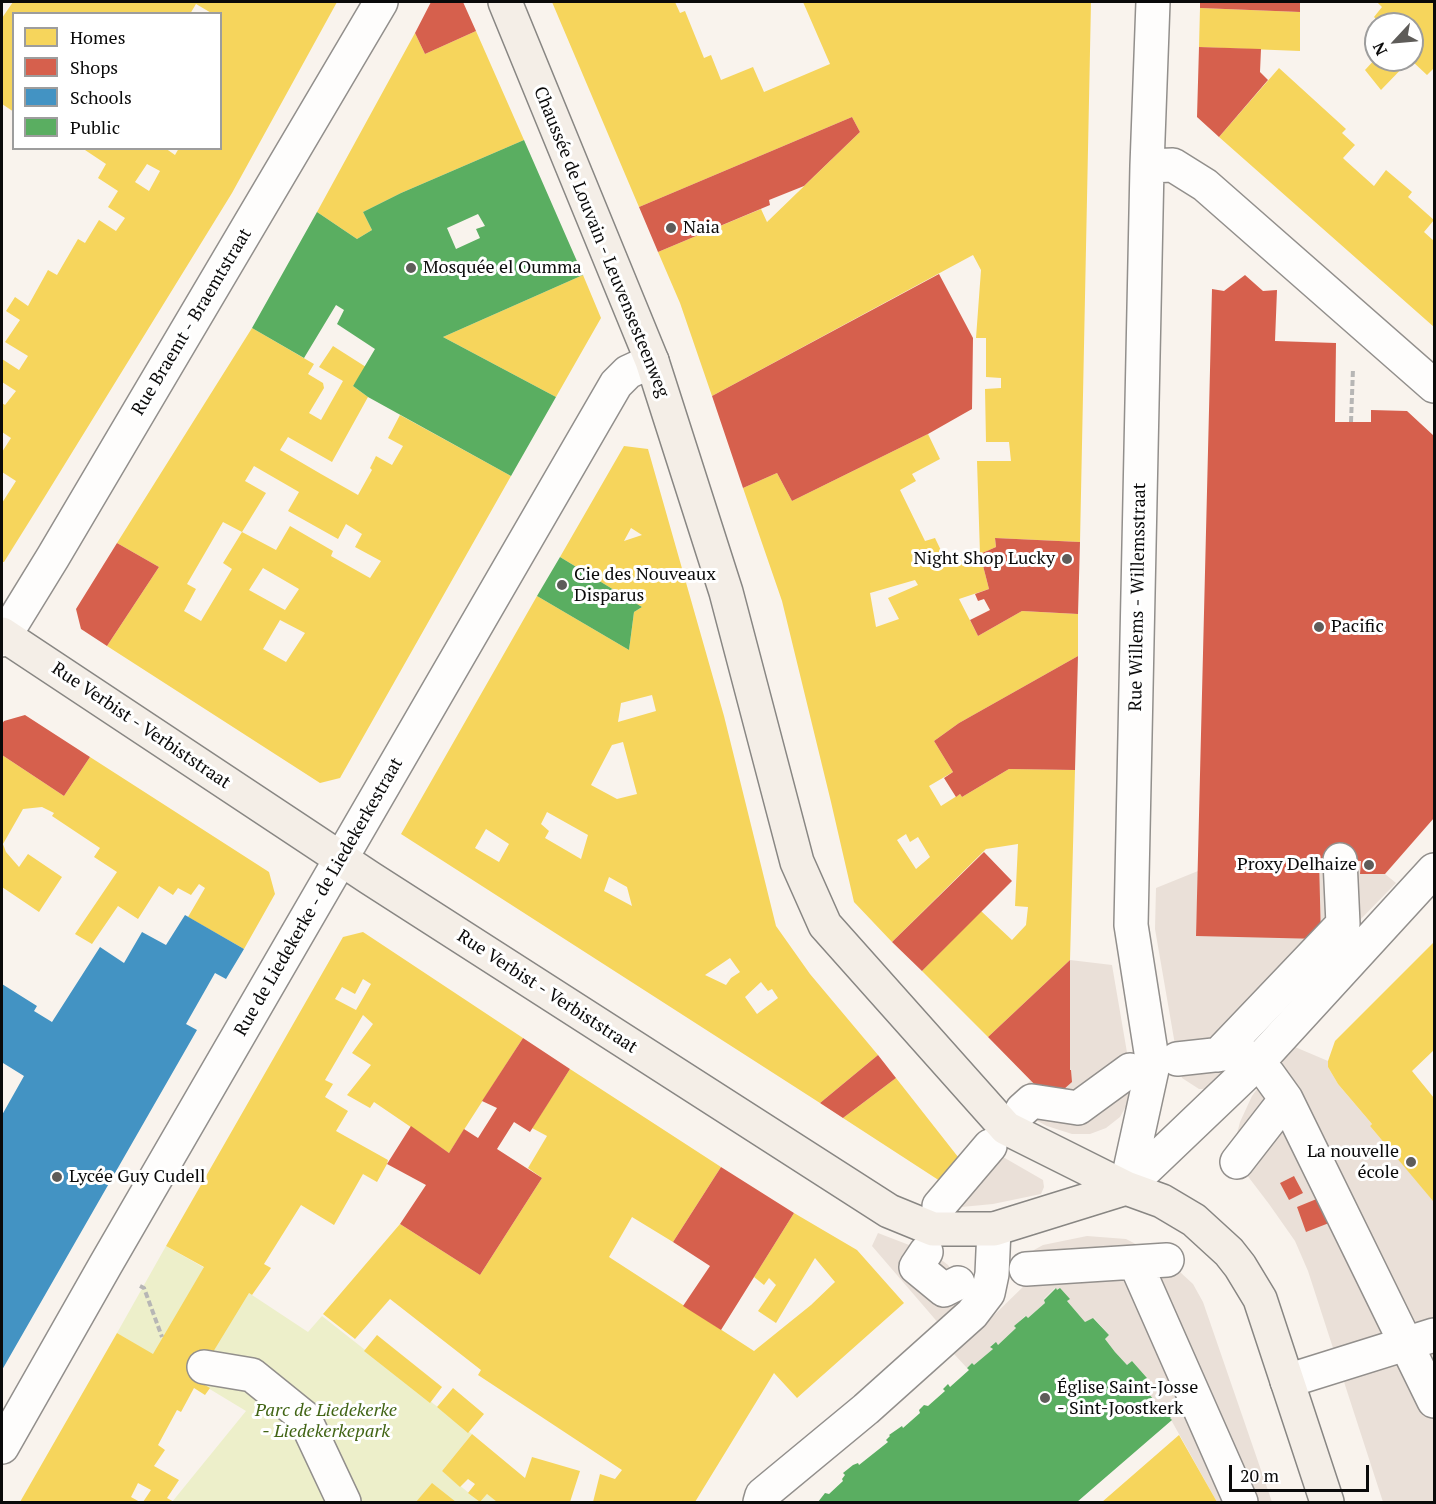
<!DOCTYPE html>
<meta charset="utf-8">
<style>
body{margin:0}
#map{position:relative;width:1436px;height:1504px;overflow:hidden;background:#f9f3ed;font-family:"PT Serif",serif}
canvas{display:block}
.frame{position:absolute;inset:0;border:3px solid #0a0a0a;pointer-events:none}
.legend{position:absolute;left:12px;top:12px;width:210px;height:138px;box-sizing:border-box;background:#fff;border:2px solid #9d9d9d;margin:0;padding:8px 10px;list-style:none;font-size:18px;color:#0a0a0a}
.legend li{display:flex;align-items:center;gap:12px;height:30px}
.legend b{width:30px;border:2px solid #9d9d9d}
.north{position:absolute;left:1364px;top:12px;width:60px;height:60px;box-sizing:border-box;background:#fff;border:2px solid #9d9d9d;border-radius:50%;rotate:244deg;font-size:16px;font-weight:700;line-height:24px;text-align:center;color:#0a0a0a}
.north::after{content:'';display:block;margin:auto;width:21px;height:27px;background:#5e5c59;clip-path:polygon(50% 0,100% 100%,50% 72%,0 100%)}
.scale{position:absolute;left:1229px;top:1465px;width:140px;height:27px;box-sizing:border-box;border:3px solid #0a0a0a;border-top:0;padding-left:8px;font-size:18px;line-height:21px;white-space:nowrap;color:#0a0a0a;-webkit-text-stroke:4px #fff;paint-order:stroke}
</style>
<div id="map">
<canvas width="1436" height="1504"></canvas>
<div class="frame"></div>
<ul class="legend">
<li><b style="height:16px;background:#f6d55c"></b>Homes</li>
<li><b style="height:16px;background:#d6604d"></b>Shops</li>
<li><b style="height:16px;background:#4393c3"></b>Schools</li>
<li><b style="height:16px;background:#5aae61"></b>Public</li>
</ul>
<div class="north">N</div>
<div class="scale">20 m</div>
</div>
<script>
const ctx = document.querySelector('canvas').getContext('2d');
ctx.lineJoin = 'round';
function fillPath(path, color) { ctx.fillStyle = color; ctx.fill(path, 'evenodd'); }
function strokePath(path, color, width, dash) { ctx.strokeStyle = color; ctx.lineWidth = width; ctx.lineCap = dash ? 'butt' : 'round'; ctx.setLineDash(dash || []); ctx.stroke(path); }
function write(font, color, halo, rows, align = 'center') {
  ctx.font = font + ' "PT Serif",serif'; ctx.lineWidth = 6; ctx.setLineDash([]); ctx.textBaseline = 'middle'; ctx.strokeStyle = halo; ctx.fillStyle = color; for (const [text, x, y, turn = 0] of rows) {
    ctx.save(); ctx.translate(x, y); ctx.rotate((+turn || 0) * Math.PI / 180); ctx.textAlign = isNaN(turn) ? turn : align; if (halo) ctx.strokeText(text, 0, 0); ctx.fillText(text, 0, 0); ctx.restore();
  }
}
fillPath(new Path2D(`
 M166,1246L252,1295L308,1332L322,1316L472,1434L442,1471L480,1502L487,1494L497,1502H172L246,1411L117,1333Z`), '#edefca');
fillPath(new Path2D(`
 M1319,860L1361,861L1360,874H1385L1396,883L1317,964L1325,973L1218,1079L1206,1089H1199L1182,1078L1179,1068L1155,929L1156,888L1198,871L1196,936Z
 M1070,960L1112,965L1130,1070L1131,1097L1120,1117L1106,1128L1090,1134H1072L1047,1126L1028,1116L1012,1100L1031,1080L1071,1082V1071L1070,1070Z
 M1295,1047L1328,1061V1067L1338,1084L1372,1124L1370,1126L1433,1200L1434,1199V1502H1383L1308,1271L1295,1241L1269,1204L1237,1162L1234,1145L1240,1122L1252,1096L1268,1074Z
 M990,1147L1003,1157L1043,1180L1044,1187L1041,1194L993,1204L951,1208Z
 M878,1233L935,1255L948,1265L958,1283L959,1296L952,1314L940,1325L872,1246Z
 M1087,1236L1126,1239L1167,1260L1193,1284L1203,1302L1272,1502H1217L1170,1418L1172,1416L1163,1405L1160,1407L1142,1386L1145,1384L1143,1382L1147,1378L1132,1361L1127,1365L1115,1352L1105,1339L1109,1335L1094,1318L1085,1322L1067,1301L1069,1299L1055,1288L1044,1299L1045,1303L1028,1318L1025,1316L1015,1326L1016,1328L998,1345L995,1343L990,1346L993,1349L974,1365L972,1363L967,1368L954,1354L1026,1284L1025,1259L1034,1250L1043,1245Z`), '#eae0d8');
fillPath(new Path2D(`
 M13,2H337L232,193L44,498L4,562H2V503L16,481L2,472V452L11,438L2,432V403L5,405L16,391L2,382V359L19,370L28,356L5,342L20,320L6,311L15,297L28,306L48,270L57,275L78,239L85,243L99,220L116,231L125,218L108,207L118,191L98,178L106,164L82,148H165L175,155L179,148H220V14H213L196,4L190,14H14V112L2,104V18ZM147,164L160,171L149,191L135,182Z
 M552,2H675L680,13L685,11L704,58L711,55L721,80L753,67L764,92L830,64L803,2H1091L1080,542L995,538L996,547L980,554L977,461H1011L1009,442H986L985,389L1001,388V378L986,377V338H976L981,270L973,255L712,396L680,303L658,252L761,209L767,222L860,132L852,117L639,207Z
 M1377,2H1434V68L1427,75L1412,61V24H1381L1374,17L1382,7Z
 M1200,8L1300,12V51L1199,47Z
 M476,31L524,140L401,193L363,212L372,230L357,239L317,212L415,33L425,54Z
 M1376,58V60H1410L1381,90L1365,70Z
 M1279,68L1346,129L1342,133L1355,145L1343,158L1345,160L1374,186L1386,170L1412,192L1408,197L1434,220L1424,232L1434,241V327L1219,137Z
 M583,275L601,318L556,397L443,337Z
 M252,328L314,364L308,374L323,383L324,388L309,413L321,420L343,381L319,367L333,346L366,367L353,386L368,397L332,462L288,437L280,450L321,474L358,495L372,470L370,468L376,456L392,465L403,446L388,438L400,415L511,476L340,778L320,783L107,646L159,567L117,543ZM254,466L299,492L288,511L338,539L346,524L362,534L355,547L381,561L370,578L331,556L333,551L290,526L276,550L242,532L223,563L232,569L201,621L184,611L196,589L187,584L223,522L242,532L266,493L245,481ZM263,568L299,589L285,610L249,590ZM280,620L305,633L286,662L263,649Z
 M928,434L940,459L912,474L916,481L900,490L925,541L935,538L948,565L980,554L989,589L959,599L978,636L1022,611L1078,614V656L959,723L934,741L953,772L929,786L941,806L960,794L962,797L1009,769L1075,770L1070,960L988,1037L922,971L981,911L1012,940L1026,925L1028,907L1015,906L1018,844L986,849L892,942L854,902L831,802L782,601L743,488L777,473L792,501ZM915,580L918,585L888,598L899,619L876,627L870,593ZM906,834L910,842L918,837L930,857L916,869L897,840Z
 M624,446L648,449L724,716L776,926L810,974L878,1055L820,1103L401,834L537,596L629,650L634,612L642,607L560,557ZM631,528L642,535L624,541ZM652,695L656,711L618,722L621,703ZM623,742L637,794L617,799L591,785L612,745ZM547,812L588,835L581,859L545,838L549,831L541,824ZM486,829L509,844L499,862L475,848ZM609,877L627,887L632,906L604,891ZM730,958L740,972L731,978L726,985L705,975ZM761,982L768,991L772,989L778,998L757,1014L745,997Z
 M2,755L64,796L90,757L269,872L275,894L244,949L188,917L205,888L199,884L191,895L178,888L173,895L159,886L138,919L118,906L92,944L75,934L117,872L94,857L100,848L52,816L54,813L42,807L23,809L3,844L6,852L19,867L28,854L62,877L39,912L2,887Z
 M363,932L523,1038L449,1153L374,1102L370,1108L347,1095L371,1065L352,1053L373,1024L363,1015L325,1080L333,1084L325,1097L348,1111L336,1131L388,1160L387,1164L377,1182L363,1174L334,1225L301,1205L264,1264L271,1268L252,1295L249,1293L196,1380L210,1388L205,1395L194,1388L181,1412L177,1410L158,1445L165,1450L154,1466L179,1480L167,1498L174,1502H143L151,1490L138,1483L131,1497L140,1502H20L117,1333L153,1354L204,1267L166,1246L343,937ZM363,979L371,984L356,1010L335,999L342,987L355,994Z
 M1434,942V1050L1412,1071L1434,1098L1433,1201L1370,1126L1372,1124L1338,1084L1328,1067V1061L1335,1041Z
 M570,1069L721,1167L673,1242L632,1217L609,1257L754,1351L811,1305L835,1282L815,1258L776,1323L758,1311L776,1285L769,1278L764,1285L754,1277L794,1213L857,1250L904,1303L797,1398L774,1373L695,1502H593L600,1474L615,1479L622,1470L478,1375L481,1370L390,1299L355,1339L323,1314L400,1224L480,1275L542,1178L528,1168L547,1136L532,1128Z
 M896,1078L962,1162L940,1181L843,1118Z
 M377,1335L442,1387L430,1403L364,1351Z
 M453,1388L484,1414L468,1433L437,1407Z
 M472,1434L525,1478L532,1457L580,1471L570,1502H497L487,1494L480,1502L468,1493L475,1484L468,1479L460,1487L442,1471Z
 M1179,1435L1217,1502H1102Z
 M432,1483L456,1502H416Z`), '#f6d55c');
fillPath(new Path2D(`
 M431,2H463L476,31L425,54L415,33Z
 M1200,2H1300V12L1200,8Z
 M1199,47L1261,49L1260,72L1268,80L1219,137L1197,117Z
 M852,117L860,132L804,186L769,200L770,205L658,252L639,207Z
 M939,274L973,338L972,409L928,434L792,501L777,473L743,488L712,396Z
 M1245,275L1263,291L1277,290L1275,341L1336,343L1335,422H1371V410L1407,411L1434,436V818L1385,874H1360L1361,861L1319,860L1321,939L1196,936L1212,289L1224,291Z
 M995,538L1080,542L1078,614L1022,611L978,636L970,620L990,610L984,599L978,601L975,594L989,589L980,554L996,547Z
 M117,543L159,567L107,646L81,629L76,609Z
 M1078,656L1075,770L1009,769L962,797L960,794L956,797L944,778L953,772L934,741L959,723Z
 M25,715L90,757L64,796L2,755V724L4,721Z
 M984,852L1012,881L922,971L892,942Z
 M1070,960V1070H1071L1072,1082L1055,1097L1043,1093L988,1037Z
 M523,1038L570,1069L530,1132L514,1122L497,1149L542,1178L480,1275L400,1224L426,1185L387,1164L411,1126L449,1153L464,1129L478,1138L497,1108L482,1101Z
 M878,1055L896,1078L843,1118L820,1103Z
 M721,1167L794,1213L721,1330L683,1306L710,1266L673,1242Z
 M1294,1176L1303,1193L1289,1200L1280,1183Z
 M1319,1198L1329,1223L1306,1232L1297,1207Z`), '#d6604d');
fillPath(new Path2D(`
 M185,915L244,949L226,979L215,973L186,1024L197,1030L2,1370V1115L24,1076L3,1063L2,1065V984L37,1006L34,1011L52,1022L100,947L124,963L142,932L166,945Z`), '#4393c3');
fillPath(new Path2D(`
 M524,140L583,275L443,337L556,397L511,476L368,397L353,386L375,349L337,324L344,310L336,305L304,358L252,328L317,212L357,239L372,230L363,212L401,193ZM478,214L485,226L476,229L480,238L456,249L447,228Z
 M560,557L642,607L634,612L629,650L537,596Z
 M1056,1288L1057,1290L1060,1288L1070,1299L1067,1301L1085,1322L1093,1318L1109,1335L1105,1339L1115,1352L1127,1365L1132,1361L1147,1378L1143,1382L1145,1384L1142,1386L1160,1407L1162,1404L1172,1416L1170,1418L1172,1420L1077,1502H818L825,1493L829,1494L843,1481L842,1479L845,1475L843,1473L853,1465L858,1463L859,1465L888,1442L886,1440L890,1436L889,1435L902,1426L903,1428L920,1413L919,1410L924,1405L928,1406L945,1391L943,1389L948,1384L950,1387L969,1370L967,1368L972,1363L974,1365L993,1349L990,1347L996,1342L998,1345L1016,1328L1014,1326L1026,1316L1028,1318L1045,1303L1044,1300Z`), '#5aae61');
const pedestrian = new Path2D(`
 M1218,1055L1343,924L1340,860
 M1177,1059L1241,1052
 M1268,1074L1286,1099L1434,1401
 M1022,1110L1032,1101L1078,1108L1130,1070
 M1237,1162L1286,1099
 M939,1206L990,1146
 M926,1252L916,1267L944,1290L958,1283
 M1135,1262L1241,1502
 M1026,1269L1167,1260
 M204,1367L252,1375L304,1417L344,1502`);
const minor = new Path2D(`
 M1147,166L1173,165L1205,185L1434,386
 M1126,1188L1153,1065L1131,925L1147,166L1153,2
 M1126,1188L1257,1063L1434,870
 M1287,1381L1434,1335
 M2,1447L106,1264L616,384L628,372L652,361
 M760,1502L762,1495L866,1409L972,1314L988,1293L992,1274L994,1229`);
const tertiary = new Path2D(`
 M2,640L53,557L381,2`);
const secondary = new Path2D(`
 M505,2L652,361L726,592L797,862L825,925L1006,1128L1126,1188L1162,1201L1194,1220L1229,1252L1240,1266L1260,1299L1327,1502
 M2,634L370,878L889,1211L933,1229H994L1126,1188`);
strokePath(pedestrian, '#928f8c', 36);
strokePath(minor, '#928f8c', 36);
strokePath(tertiary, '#928f8c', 36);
strokePath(secondary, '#888683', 36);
strokePath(new Path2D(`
 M1351,422L1353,369
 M140,1286L144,1288L162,1337`), '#b7b6b5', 4, [6, 3]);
strokePath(pedestrian, '#fefdfc', 33);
strokePath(minor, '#fefdfc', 33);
strokePath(tertiary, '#fefdfc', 33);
strokePath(secondary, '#f4eee7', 33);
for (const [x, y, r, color] of [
 [671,228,6,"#5e5c59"],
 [411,268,6,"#5e5c59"],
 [1067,559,6,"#5e5c59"],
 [562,585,6,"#5e5c59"],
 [1319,627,6,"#5e5c59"],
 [1369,865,6,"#5e5c59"],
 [1411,1162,6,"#5e5c59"],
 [57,1177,6,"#5e5c59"],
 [1045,1398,6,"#5e5c59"]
]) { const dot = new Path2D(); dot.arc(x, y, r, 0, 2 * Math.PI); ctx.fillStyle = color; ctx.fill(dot); strokePath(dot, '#fff', 2); }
write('18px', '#0a0a0a', '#fff', [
 ["Naia",683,228],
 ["Mosquée el Oumma",423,268],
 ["Night Shop Lucky",1055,559,"right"],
 ["Cie des Nouveaux",574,575],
 ["Disparus",574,596],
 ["Pacific",1331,627],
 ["Proxy Delhaize",1357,865,"right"],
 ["La nouvelle",1399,1152,"right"],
 ["école",1399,1173,"right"],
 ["Lycée Guy Cudell",69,1177],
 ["Église Saint-Josse",1057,1388],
 ["- Sint-Joostkerk",1057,1409]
], 'left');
write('18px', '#0a0a0a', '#fff', [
 ["Chaussée de Louvain - Leuvensesteenweg",601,242,68],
 ["Rue Braemt - Braemtstraat",192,322,-59],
 ["Rue Willems - Willemsstraat",1138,597,-89],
 ["Rue Verbist - Verbiststraat",141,726,34],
 ["Rue de Liedekerke - de Liedekerkestraat",319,897,-60],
 ["Rue Verbist - Verbiststraat",547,992,33]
]);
write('italic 18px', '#426516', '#fff', [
 ["Parc de Liedekerke",326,1411],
 ["- Liedekerkepark",326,1432]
]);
</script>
